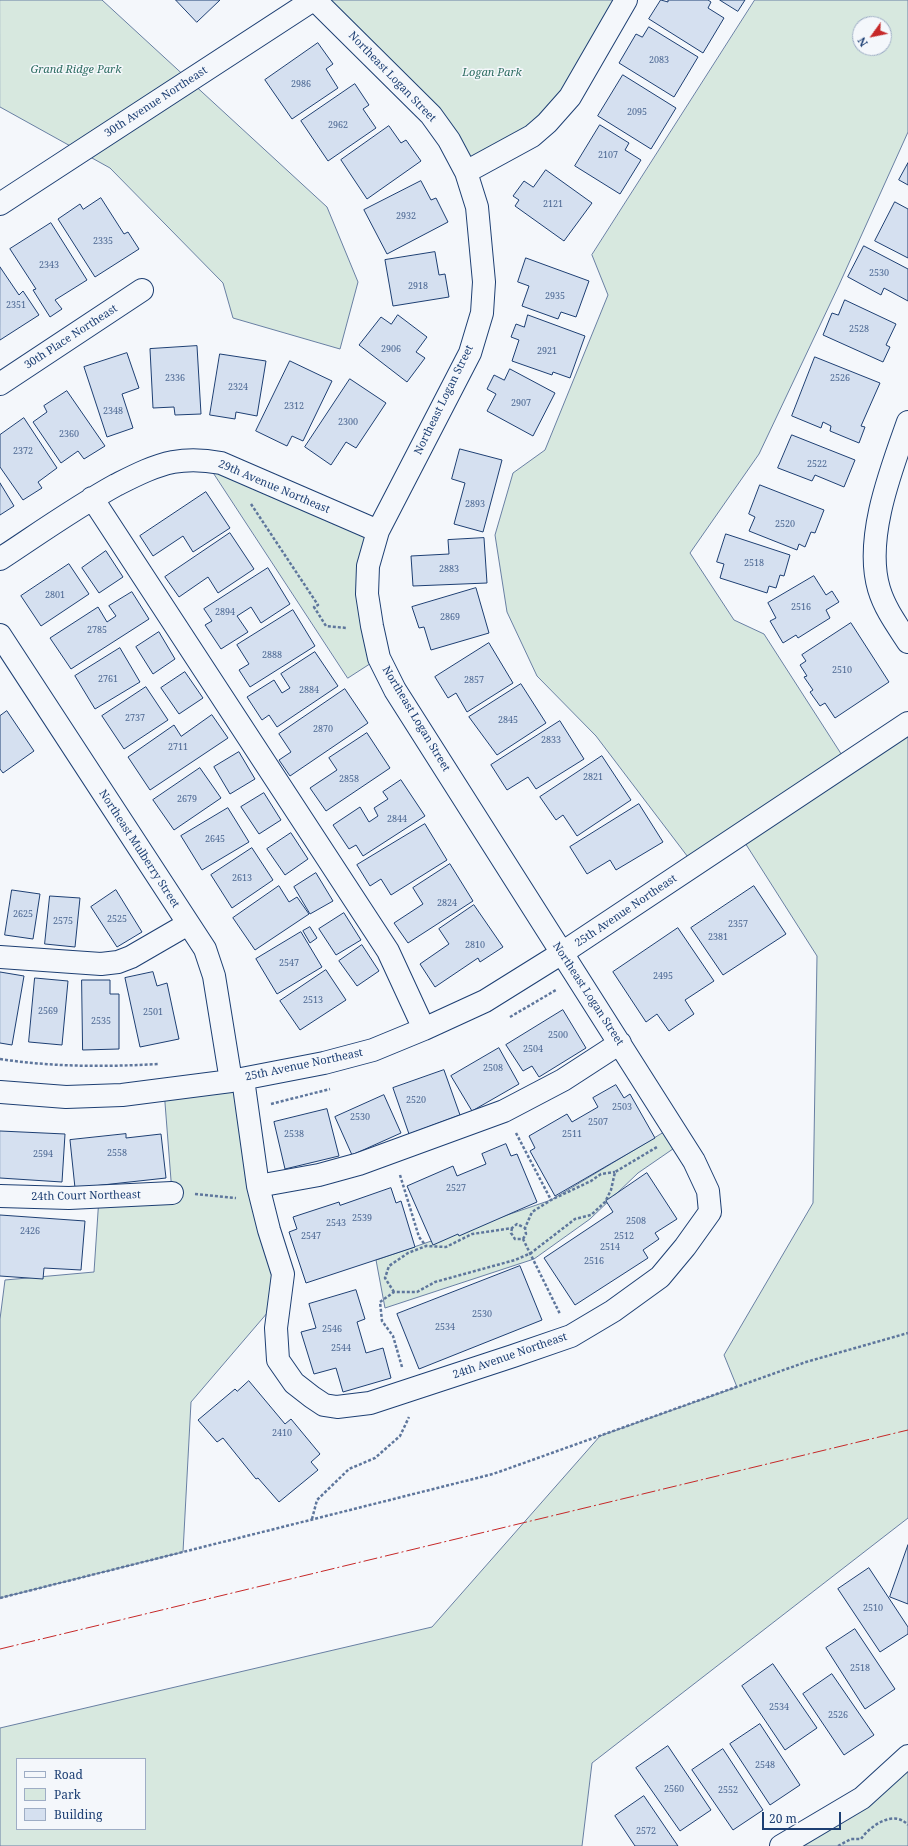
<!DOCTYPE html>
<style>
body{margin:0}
#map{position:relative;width:908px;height:1846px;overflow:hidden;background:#f4f7fb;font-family:"Noto Serif",serif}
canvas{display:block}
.legend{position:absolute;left:16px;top:1758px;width:130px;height:72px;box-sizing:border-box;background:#f4f7fb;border:1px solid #9eadc5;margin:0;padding:5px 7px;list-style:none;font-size:12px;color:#1d3f73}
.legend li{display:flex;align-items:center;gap:8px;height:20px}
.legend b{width:20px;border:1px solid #9eadc5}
.north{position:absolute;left:852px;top:16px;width:40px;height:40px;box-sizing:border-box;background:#f4f7fb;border:1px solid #9eadc5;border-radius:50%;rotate:237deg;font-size:11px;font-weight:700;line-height:16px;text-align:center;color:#1d3f73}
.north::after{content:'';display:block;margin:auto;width:14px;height:18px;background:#c62828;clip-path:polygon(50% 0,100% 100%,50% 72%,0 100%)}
.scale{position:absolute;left:762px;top:1812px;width:79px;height:18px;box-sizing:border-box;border:2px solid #1d3f73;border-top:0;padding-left:5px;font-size:12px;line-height:14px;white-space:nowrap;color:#1d3f73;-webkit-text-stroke:3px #f4f7fb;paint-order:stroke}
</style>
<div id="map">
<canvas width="908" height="1846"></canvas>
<ul class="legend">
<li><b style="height:5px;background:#f4f7fb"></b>Road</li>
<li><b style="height:11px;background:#d7e8df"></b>Park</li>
<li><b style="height:11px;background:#d5e0f0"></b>Building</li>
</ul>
<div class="north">N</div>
<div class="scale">20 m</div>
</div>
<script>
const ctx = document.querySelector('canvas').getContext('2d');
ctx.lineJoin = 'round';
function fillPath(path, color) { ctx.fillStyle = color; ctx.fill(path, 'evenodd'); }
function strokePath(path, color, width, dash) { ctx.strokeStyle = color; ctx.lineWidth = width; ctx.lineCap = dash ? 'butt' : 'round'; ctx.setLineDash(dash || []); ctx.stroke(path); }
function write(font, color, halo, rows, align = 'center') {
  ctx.font = font + ' "Noto Serif",serif'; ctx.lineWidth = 3; ctx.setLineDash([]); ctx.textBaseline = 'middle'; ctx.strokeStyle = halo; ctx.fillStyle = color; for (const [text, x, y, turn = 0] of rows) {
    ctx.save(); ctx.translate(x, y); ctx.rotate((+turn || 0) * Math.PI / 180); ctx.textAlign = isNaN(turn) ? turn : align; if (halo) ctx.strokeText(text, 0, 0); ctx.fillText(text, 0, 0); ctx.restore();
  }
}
const green = new Path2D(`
 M0,0H102L327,207L358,282L340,349L233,318L223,283L110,168L0,107Z
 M315,0H626L570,97L466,172L449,140Z
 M755,0H908V132L839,285L759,454L690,553L734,620L764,634L847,763L902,727L908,736V1518L592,1763L582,1846H0V1728L432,1627L600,1436L737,1387L724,1355L813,1203L817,956L740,835L694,865L596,736L537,676L507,612L495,535L513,473L545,450L608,295L592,255ZM860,24H884V48H860ZM17,1759H145V1829H17Z
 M205,460L378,531L368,565L379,658L348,678Z
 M243,1079L280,1298L191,1402L183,1552L0,1598V1319L5,1280L94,1272L99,1197L172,1193L164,1090Z
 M673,1127L683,1142L638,1173L590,1219L534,1259L385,1308L376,1260L551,1200Z
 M908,1756V1846H781Z`);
fillPath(green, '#d7e8df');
strokePath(green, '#687fa3', 1);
const building = new Path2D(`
 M176,0H220L197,22Z
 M661,0L668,2V0H708L711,2L708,8L724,18L703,53L649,19Z
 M720,0H745L738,11Z
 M649,27L698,57L674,97L619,63L636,34L642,37Z
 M318,43L333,64L326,69L338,88L292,119L265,80Z
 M623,75L676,108L651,149L598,116Z
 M355,84L369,105L363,109L376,128L328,161L301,121Z
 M600,125L629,143L625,150L641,160L620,194L575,166Z
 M389,126L401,143L406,140L421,161L367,199L341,160Z
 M908,163V185L899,180Z
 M546,170L592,203L564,241L515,206L519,200L513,196L524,181L533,187Z
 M421,181L431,200L436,198L448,222L387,254L364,210Z
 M101,198L124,234L128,232L139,249L95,277L58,219L80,204L83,209Z
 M895,202L908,209V258L875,241Z
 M51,223L87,280L55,300L62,309L50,317L33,290L36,289L10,249Z
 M864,246L908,269V301L884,288L881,295L848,277Z
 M435,252L439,275L445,274L449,297L393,306L385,260Z
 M526,258L589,281L576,317L561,312L558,319L522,306L529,286L518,282Z
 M0,267L19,295L23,291L39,315L0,340Z
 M845,300L896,324L886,345L890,347L883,362L823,335L832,313L838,315Z
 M398,315L427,337L416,352L425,358L407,382L359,345L381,317L391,324Z
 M528,315L585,336L570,378L553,372L552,375L512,361L519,340L511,337L516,324L524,327Z
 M197,346L201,414L175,415L174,407L153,408L150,349Z
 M127,353L139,388L122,394L133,428L107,437L84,367Z
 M220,354L266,361L257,416L236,412L235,419L210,415Z
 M815,357L880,383L861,426L865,427L859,443L830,431L831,426L823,422L821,428L792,416Z
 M290,361L332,381L303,441L292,436L287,446L256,431Z
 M510,369L555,393L533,436L487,411L496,394L487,389L494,375L504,380Z
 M350,379L386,403L356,448L346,442L331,465L305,447Z
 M67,391L105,446L84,459L78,451L61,463L33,422L47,412L44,406Z
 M24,418L57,468L38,482L42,488L23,500L0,467V435Z
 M792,435L855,460L844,487L815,475L812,481L778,468Z
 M460,449L502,460L483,532L454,524L465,483L452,479Z
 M0,483L14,506L0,515Z
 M760,485L824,510L815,533L811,532L805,547L799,544L797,550L749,531L755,517L749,514Z
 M206,492L230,528L193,552L183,536L153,556L140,536Z
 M230,533L254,569L218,593L208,577L179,597L165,577Z
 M726,534L790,555L784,576L780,575L776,588L769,586L767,593L720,578L724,564L717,562Z
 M484,538L487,583L413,586L411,556L449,554L448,540Z
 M106,551L123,577L99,593L82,568Z
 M69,564L89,594L41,626L21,596Z
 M268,568L290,604L261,623L251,607L237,616L248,632L221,649L205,625L212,621L204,609Z
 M814,576L826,595L832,591L839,602L826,610L830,618L798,638L796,635L783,643L770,621L776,618L768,603Z
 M476,588L489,633L431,650L424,627L419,628L412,607Z
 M132,592L149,619L71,669L50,638L98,607L107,622L116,616L109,606Z
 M293,610L315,646L250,687L239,670L249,664L237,645Z
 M851,623L889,682L835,718L825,703L820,706L810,692L813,690L804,677L807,676L800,665L806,661L802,655Z
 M159,632L175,659L153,674L136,647Z
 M489,643L513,683L467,712L456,693L448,698L435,677Z
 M120,648L140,682L95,709L75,676Z
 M315,652L338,686L277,727L269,715L262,720L247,697L274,680L282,693L290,688L281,674Z
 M185,672L203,698L179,714L161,688Z
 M521,684L546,723L497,755L469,717Z
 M146,687L168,720L124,749L102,716Z
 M345,689L368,723L290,776L279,760L291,752L279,734Z
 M7,711L34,751L3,773L0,769V716Z
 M212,715L228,738L150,790L128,757L174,725L181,736Z
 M560,721L584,759L536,789L528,777L507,790L491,765Z
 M367,733L390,768L326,811L310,788L337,770L329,758Z
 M239,752L255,779L230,794L214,767Z
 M602,756L631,800L577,836L563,815L556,820L540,797Z
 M200,768L221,798L174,830L153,800Z
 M401,780L425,816L363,856L356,845L349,849L333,825L360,807L369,822L378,816L374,808L388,799L383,792Z
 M264,793L281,820L259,834L241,807Z
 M639,804L663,842L616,870L610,860L587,874L570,847Z
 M228,808L249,842L202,870L181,836Z
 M425,824L447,860L391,895L381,879L370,886L357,865Z
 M291,833L308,859L285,875L267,849Z
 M252,848L273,880L232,908L211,875Z
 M450,864L473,901L408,943L394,923L423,904L413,888Z
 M316,873L333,901L310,914L294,887Z
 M279,886L289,902L297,897L309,914L255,950L233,918Z
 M754,886L786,934L723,975L691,928Z
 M12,890L40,894L33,939L5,935Z
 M116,890L142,932L117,947L91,907Z
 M50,896L80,898L75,947L45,944Z
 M474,905L503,947L480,962L478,958L435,987L420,964L449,944L439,929Z
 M344,913L361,940L336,955L319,929Z
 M310,927L317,938L310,943L303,931Z
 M678,928L714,981L685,1000L694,1014L669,1031L657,1014L646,1022L613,972Z
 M301,932L322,967L277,994L256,959Z
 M362,945L379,971L357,986L339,961Z
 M326,970L346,1000L300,1030L280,1001Z
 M0,972L24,976L12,1045L0,1043Z
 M153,972L157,986L167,983L179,1039L140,1047L125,978Z
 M35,978L68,981L62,1045L29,1042Z
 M82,980H110V994H119V1049L83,1050Z
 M563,1010L586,1048L539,1077L532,1066L523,1071L506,1045Z
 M499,1048L519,1084L472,1111L451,1076Z
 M444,1070L460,1115L409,1134L393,1088Z
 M616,1085L624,1098L630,1094L655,1138L555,1196L530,1151L535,1148L529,1136L567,1114L572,1122L598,1107L593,1098Z
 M384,1095L401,1133L352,1155L335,1117Z
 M327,1109L339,1156L285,1169L274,1122Z
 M0,1131L65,1134L62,1182L0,1178Z
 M126,1134V1138L161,1134L166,1178L75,1188L70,1140Z
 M506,1144L511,1156L517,1154L537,1202L459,1236L458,1234L433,1245L407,1186L453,1166L457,1176L486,1164L482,1154Z
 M647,1173L677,1219L655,1233L659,1239L643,1250L648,1258L575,1305L544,1258L613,1212L606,1201Z
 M391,1188L396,1203L401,1201L415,1247L306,1283L289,1232L297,1229L293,1217L339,1202L340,1205Z
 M0,1215L85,1221L81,1270L44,1268L43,1279L0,1276Z
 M520,1266L542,1320L419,1369L397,1314Z
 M356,1290L365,1319L357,1322L366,1353L383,1348L391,1378L343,1392L336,1368L314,1374L301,1332L316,1328L309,1304Z
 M249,1381L285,1424L291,1419L320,1454L311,1462L318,1470L279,1502L258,1478L256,1479L223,1438L217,1442L198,1420L235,1389L237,1391Z
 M908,1545V1604L890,1597Z
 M869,1568L908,1627V1634L880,1652L838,1589Z
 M855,1629L895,1689L865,1709L826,1648Z
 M773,1664L817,1728L785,1750L742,1686Z
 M832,1674L874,1735L844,1755L803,1694Z
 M760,1724L800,1785L770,1805L730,1744Z
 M668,1746L711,1810L680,1831L636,1768Z
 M723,1749L763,1810L733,1830L692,1770Z
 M644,1796L678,1846H635L615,1816Z`);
fillPath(building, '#d5e0f0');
strokePath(building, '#1d3f73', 1);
const minor = new Path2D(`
 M466,172L532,136L547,123L570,97L626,0
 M0,204L313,0
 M0,384L142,290
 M908,422C891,470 864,539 879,589C885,609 897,625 908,642
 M92,498L388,951L424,1029
 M0,559C38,534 76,507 116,485C134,476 153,466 173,462C190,459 205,460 221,463L378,531
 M0,635L205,949L214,976L231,1081
 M0,957L101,964L118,962L131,957L188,924
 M243,1079L258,1186L269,1230L283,1274L276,1328L278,1360L294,1383L312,1397L324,1405L337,1407L370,1403L513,1356L571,1336L613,1311L660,1277L685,1247L710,1212L708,1191L694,1161L395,690L379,658L372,626L367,594L368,566L378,531L470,353L482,313L484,282L477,207L466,172L449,140L431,115L315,0
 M0,1092L66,1097L122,1095L231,1081L324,1063L373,1050L424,1029L485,1001L562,953L908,723
 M258,1186L319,1175L359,1164L504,1111L563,1080L620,1043
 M0,1196L69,1198L172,1193
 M781,1846L862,1798L908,1756`);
strokePath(minor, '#1d3f73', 24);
strokePath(new Path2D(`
 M251,504L318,605L314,607L326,626L347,628
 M510,1017L556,990
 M0,1059C53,1067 105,1067 159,1064
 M271,1104L330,1089
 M516,1133L551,1200
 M400,1175L419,1237L426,1246
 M195,1194L236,1198
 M512,1228L511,1233L515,1239H523L560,1314
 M523,1239L526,1234L525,1228
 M394,1292L385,1278L389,1266L408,1253L426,1246L446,1247L472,1234L512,1228L517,1224L525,1228L532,1212L551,1200L591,1181L601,1174L615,1172
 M402,1367L393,1336L382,1321L380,1302L394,1292H417L435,1282L515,1260L531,1253L575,1219L591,1215L605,1202L611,1190L615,1172L657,1147
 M312,1519L317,1500L349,1469L375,1458L400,1436L409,1417
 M0,1598L493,1474L806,1362L908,1333
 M838,1846L851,1839H861C870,1826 894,1809 908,1825`), '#5e769c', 2.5, [3, 2]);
strokePath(minor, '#f4f7fb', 22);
strokePath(new Path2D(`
 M0,1649L908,1430`), '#c62828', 1, [14, 3, 2, 3]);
write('9px', '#4b6792', null, [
 ["2083",659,60],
 ["2986",301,84],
 ["2095",637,112],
 ["2962",338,125],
 ["2107",608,155],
 ["2121",553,204],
 ["2932",406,216],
 ["2335",103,241],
 ["2343",49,265],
 ["2530",879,273],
 ["2918",418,286],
 ["2935",555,296],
 ["2351",16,305],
 ["2528",859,329],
 ["2906",391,349],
 ["2921",547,351],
 ["2336",175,378],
 ["2526",840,378],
 ["2324",238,387],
 ["2907",521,403],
 ["2312",294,406],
 ["2348",113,411],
 ["2300",348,422],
 ["2360",69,434],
 ["2372",23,451],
 ["2522",817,464],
 ["2893",475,504],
 ["2520",785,524],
 ["2518",754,563],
 ["2883",449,569],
 ["2801",55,595],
 ["2516",801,607],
 ["2894",225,612],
 ["2869",450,617],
 ["2785",97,630],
 ["2888",272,655],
 ["2510",842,670],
 ["2761",108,679],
 ["2857",474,680],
 ["2884",309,690],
 ["2737",135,718],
 ["2845",508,720],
 ["2870",323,729],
 ["2833",551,740],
 ["2711",178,747],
 ["2821",593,777],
 ["2858",349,779],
 ["2679",187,799],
 ["2844",397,819],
 ["2645",215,839],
 ["2613",242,878],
 ["2824",447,903],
 ["2625",23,914],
 ["2525",117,919],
 ["2575",63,921],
 ["2357",738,924],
 ["2381",718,937],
 ["2810",475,945],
 ["2547",289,963],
 ["2495",663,976],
 ["2513",313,1000],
 ["2569",48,1011],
 ["2501",153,1012],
 ["2535",101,1021],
 ["2500",558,1035],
 ["2504",533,1049],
 ["2508",493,1068],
 ["2520",416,1100],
 ["2503",622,1107],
 ["2530",360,1117],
 ["2507",598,1122],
 ["2538",294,1134],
 ["2511",572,1134],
 ["2558",117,1153],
 ["2594",43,1154],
 ["2527",456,1188],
 ["2539",362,1218],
 ["2508",636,1221],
 ["2543",336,1223],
 ["2426",30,1231],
 ["2547",311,1236],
 ["2512",624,1236],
 ["2514",610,1247],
 ["2516",594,1261],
 ["2530",482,1314],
 ["2534",445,1327],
 ["2546",332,1329],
 ["2544",341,1348],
 ["2410",282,1433],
 ["2510",873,1608],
 ["2518",860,1668],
 ["2534",779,1707],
 ["2526",838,1715],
 ["2548",765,1765],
 ["2560",674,1789],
 ["2552",728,1790],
 ["2572",646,1831]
]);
write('italic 11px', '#2c6c60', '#f4f7fb', [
 ["Grand Ridge Park",76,70],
 ["Logan Park",492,73]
]);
write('11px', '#1d3f73', '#f4f7fb', [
 ["Northeast Logan Street",392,77,46],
 ["30th Avenue Northeast",156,102,-33],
 ["30th Place Northeast",71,337,-33],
 ["Northeast Logan Street",444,400,-64],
 ["29th Avenue Northeast",274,487,23],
 ["Northeast Logan Street",416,719,59],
 ["Northeast Mulberry Street",139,849,57],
 ["25th Avenue Northeast",626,911,-34],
 ["Northeast Logan Street",588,994,57],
 ["25th Avenue Northeast",304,1065,-12],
 ["24th Court Northeast",86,1196,-1],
 ["24th Avenue Northeast",510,1356,-19]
]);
</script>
